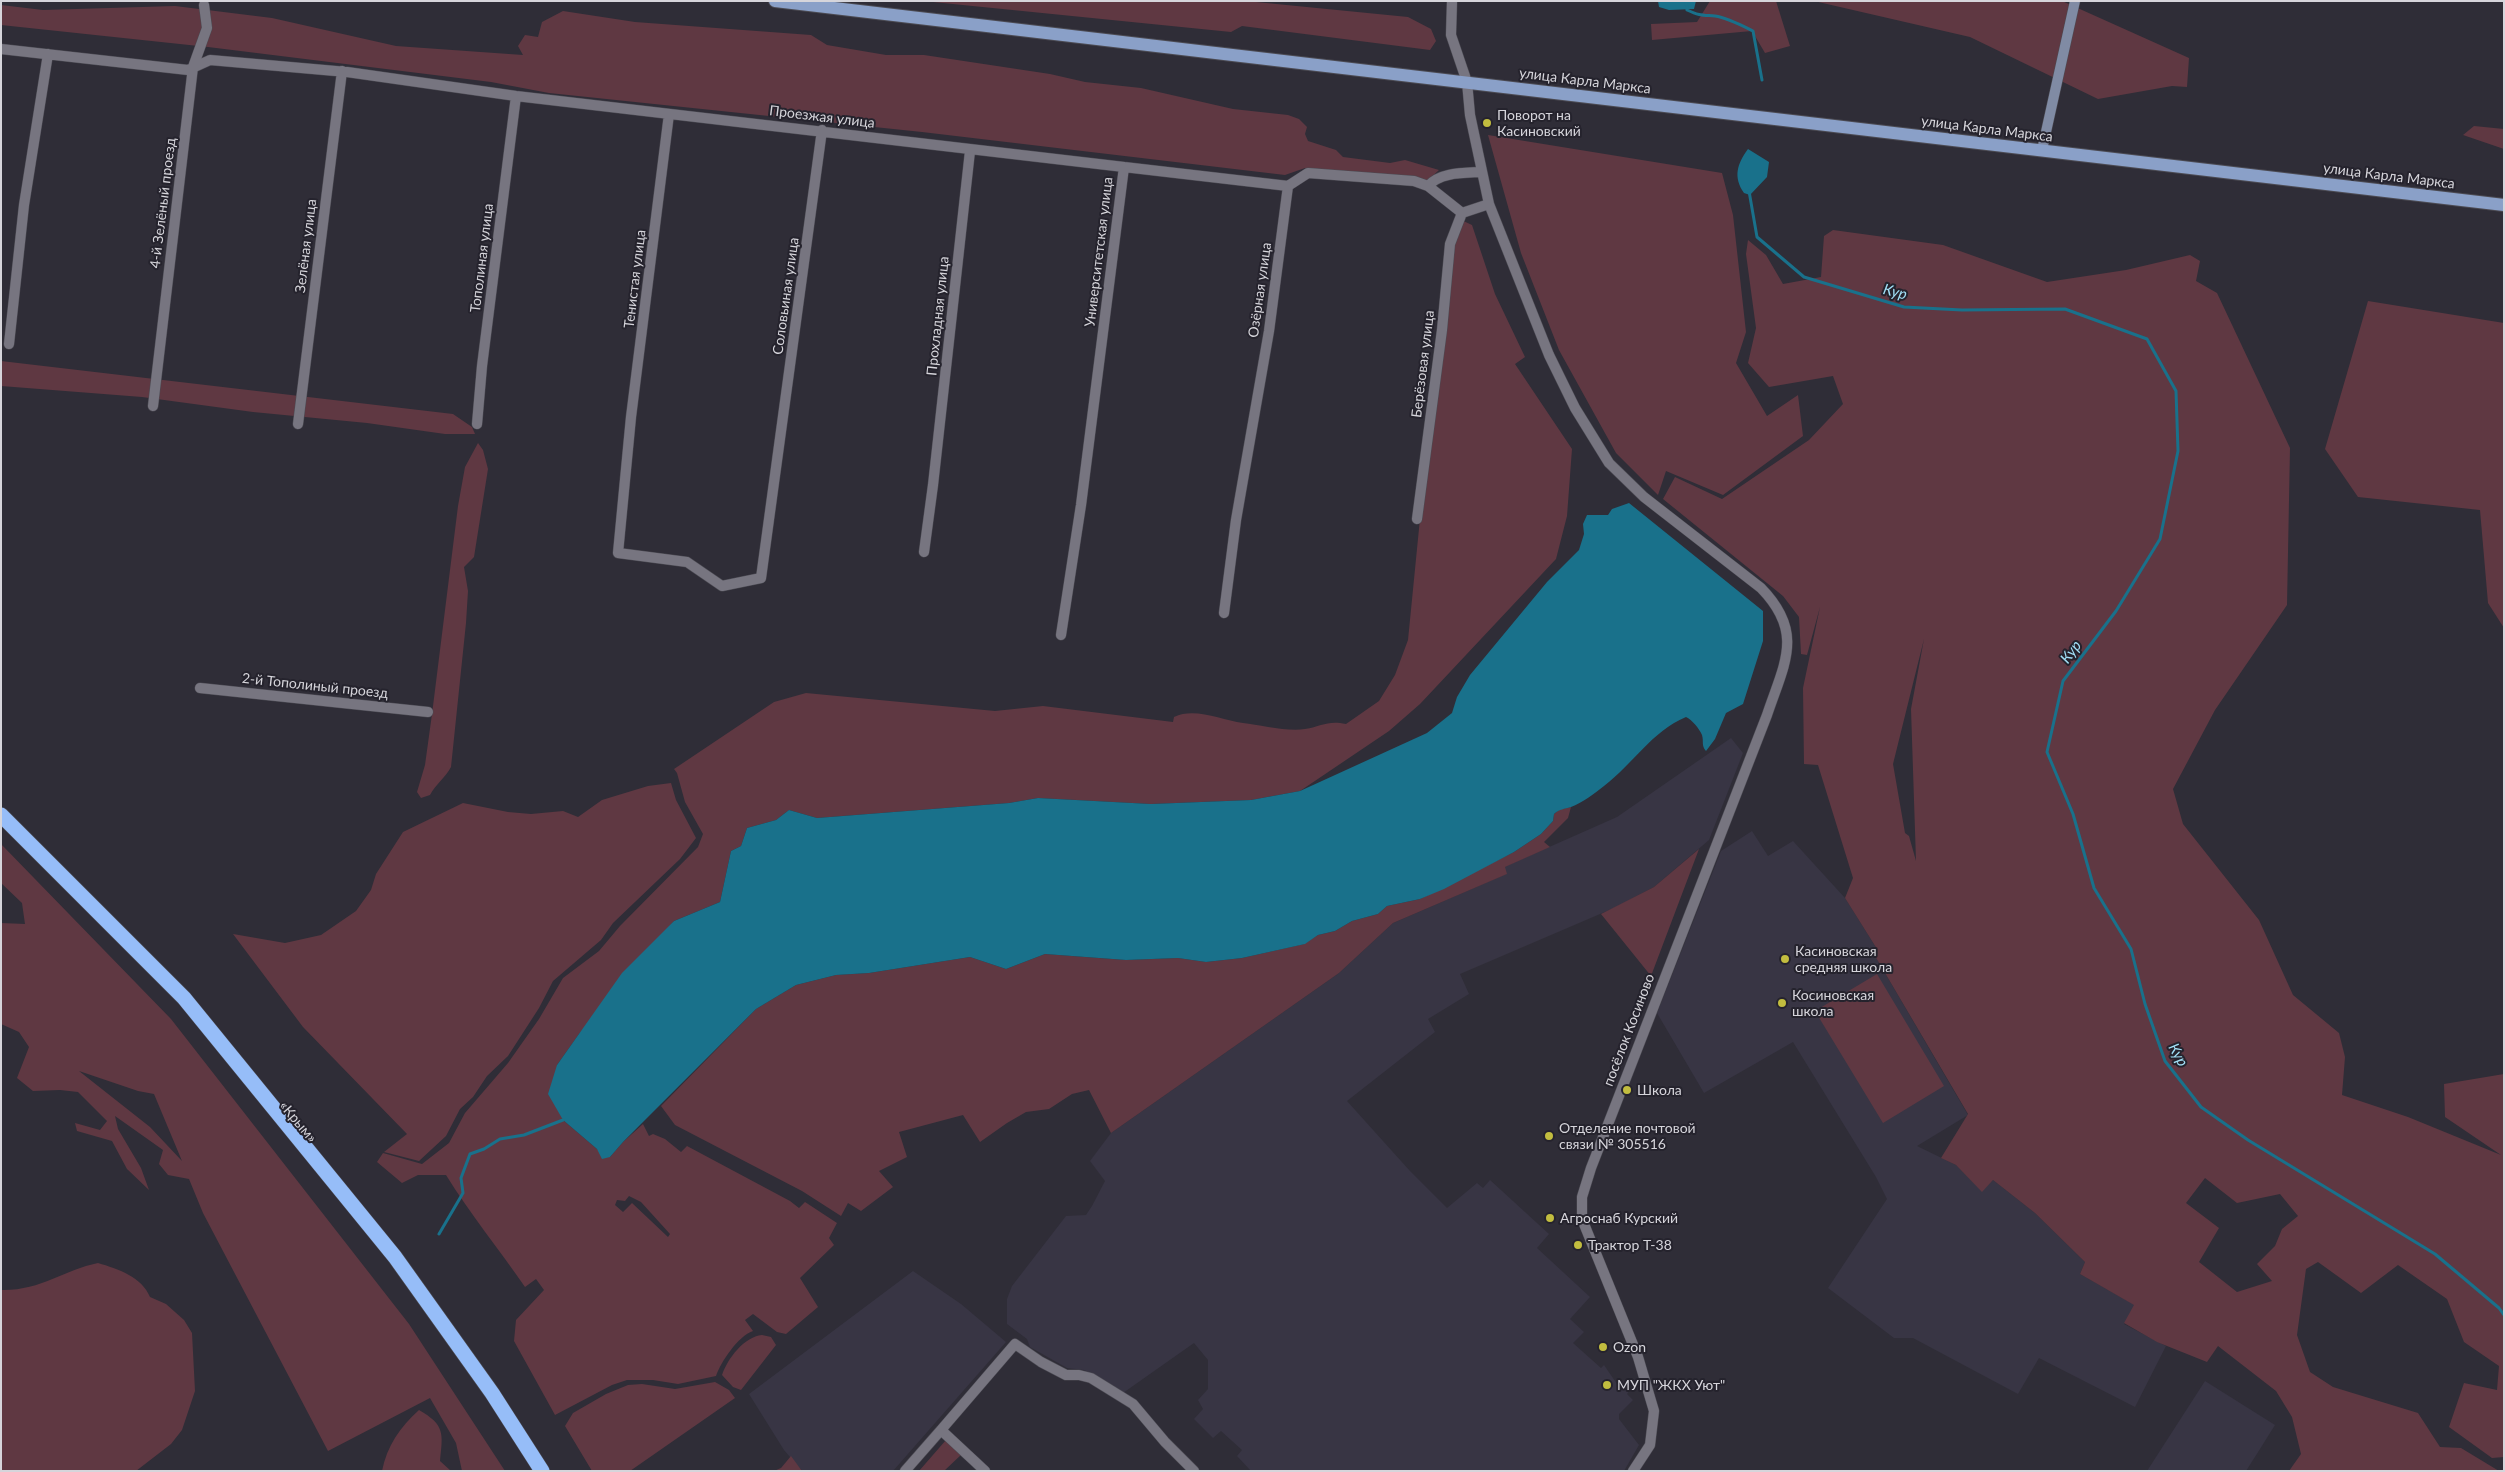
<!DOCTYPE html>
<meta charset="utf-8">
<style>
body{margin:0}
#map{position:relative;width:2505px;height:1472px;overflow:hidden;background:#2f2d37;font-family:Lato,sans-serif}
canvas{display:block}
.frame{position:absolute;inset:0;border:2px solid #d6d5db;pointer-events:none}
</style>
<div id="map">
<canvas width="2505" height="1472"></canvas>
<div class="frame"></div>
</div>
<script>
const ctx = document.querySelector('canvas').getContext('2d');
ctx.lineJoin = 'round';
function fillPath(path, color) { ctx.fillStyle = color; ctx.fill(path, 'evenodd'); }
function strokePath(path, color, width, dash) { ctx.strokeStyle = color; ctx.lineWidth = width; ctx.lineCap = dash ? 'butt' : 'round'; ctx.setLineDash(dash || []); ctx.stroke(path); }
function write(font, color, halo, rows, align = 'center') {
  ctx.font = font + ' Lato,sans-serif'; ctx.lineWidth = 4; ctx.setLineDash([]); ctx.textBaseline = 'middle'; ctx.strokeStyle = halo; ctx.fillStyle = color; for (const [text, x, y, turn = 0] of rows) {
    ctx.save(); ctx.translate(x, y); ctx.rotate((+turn || 0) * Math.PI / 180); ctx.textAlign = isNaN(turn) ? turn : align; if (halo) ctx.strokeText(text, 0, 0); ctx.fillText(text, 0, 0); ctx.restore();
  }
}
fillPath(new Path2D(`
 M1731,738L1743,753L1709,840L1654,887L1614,908L1460,974L1469,994L1428,1019L1435,1032L1347,1101L1410,1171L1447,1208L1477,1183L1483,1188L1490,1180L1549,1234L1537,1248L1590,1297L1570,1319L1584,1332L1573,1343L1601,1368L1604,1365L1617,1384L1620,1381L1630,1390L1627,1394L1633,1400L1619,1414V1419L1639,1445L1624,1471H1251L1237,1456L1242,1450L1221,1431L1213,1438L1194,1419L1203,1409L1198,1400L1208,1389V1360L1194,1343L1123,1393L1084,1370L1067,1368L1030,1347L1027,1339L1007,1324V1299L1012,1286L1066,1216L1086,1215L1092,1206L1105,1181L1090,1161L1111,1133L1339,973L1393,923L1506,874L1504,867L1617,817Z
 M1752,831L1768,856L1793,841L1845,898L1877,949L1875,956L1968,1115L1917,1146L1956,1165L1982,1191L1993,1180L2035,1213L2085,1262L2080,1274L2135,1305L2124,1324L2166,1346L2135,1407L2039,1358L2018,1394L1913,1338H1894L1828,1288L1887,1199L1876,1177L1793,1042L1704,1093L1657,1013L1721,851Z
 M913,1271L961,1304L1006,1342L893,1471H802L784,1450L749,1394Z
 M2205,1381L2275,1425L2260,1449L2246,1471H2147Z`), '#383544');
fillPath(new Path2D(`
 M923,1H1246L1408,17L1431,29L1436,41L1430,50L1242,26L1231,32Z
 M1710,1H1776L1790,46L1765,53L1752,31L1652,40L1651,24L1697,22Z
 M1814,1H2062L2189,58L2187,87L2172,86L2098,99L1970,37Z
 M1,5L43,10L175,6L272,18L396,46L523,55L518,46L525,35L538,37L542,22L563,11L635,22L811,35L827,45L886,55H924L1050,74L1085,82L1141,88L1233,109L1288,115L1299,119L1307,127L1305,134L1308,141L1336,150L1343,157L1390,163L1405,160L1439,170L1425,183L1305,168L1285,175L922,132L549,93L491,82L208,47L1,25Z
 M2474,126L2504,129V149L2463,135Z
 M1488,135L1722,173L1733,215L1746,332L1736,363L1767,416L1798,395L1803,436L1723,495L1666,471L1658,495L1616,453L1559,350L1521,253Z
 M1457,218L1472,225L1495,294L1525,357L1515,364L1572,449L1567,516L1556,559L1420,704L1389,731L1300,791L1251,800L1151,804L1038,798L1009,803L817,818L789,810L776,820L747,828L741,846L731,851L720,902L674,921L579,1034L557,1065L563,1120L597,1149L610,1157L623,1142L643,1124L649,1136L653,1134L665,1139L681,1152L687,1146L790,1201L799,1208L805,1202L837,1223L829,1238L834,1245L800,1278L818,1307L786,1334L777,1332L753,1314L745,1320L753,1331C738,1336 721,1362 716,1376L678,1384L653,1380H627L612,1385L555,1415L514,1341L516,1320L544,1290L536,1279L525,1287C499,1249 470,1214 446,1175H418L402,1183L377,1162L383,1153L422,1164L449,1143L465,1113L508,1063L539,1019L563,978L599,951L620,926L698,847L703,834L685,802L677,773L674,769L774,702L806,693L995,711L1043,706L1173,722L1174,717C1195,707 1221,720 1243,723C1260,725 1288,732 1305,729C1322,726 1328,720 1346,724L1379,701L1395,675L1408,640L1424,478ZM629,1196L641,1202L670,1234L668,1237L632,1203L623,1212L615,1205L617,1200L625,1201Z
 M1833,230L1943,245L2047,282L2126,270L2190,255L2200,261L2196,281L2217,293L2290,448L2287,605L2215,710L2173,789L2183,824L2259,920L2293,995L2339,1033L2345,1057L2342,1095L2408,1117L2501,1155L2445,1117L2444,1084L2504,1074V1457L2492,1458L2449,1427L2464,1383L2497,1390L2499,1366L2464,1342L2447,1299L2398,1265L2361,1293L2318,1262L2306,1269L2297,1335L2310,1372L2333,1387L2418,1413L2440,1447L2461,1448L2499,1471H2289L2301,1454L2292,1417L2276,1391L2218,1346L2207,1362L2157,1342L2124,1323L2134,1305L2080,1274L2085,1262L2035,1213L1993,1180L1982,1192L1956,1165L1941,1158L1968,1114L1875,956L1877,949L1845,898L1853,878L1818,765L1804,764L1803,688L1820,607L1807,655L1801,654L1799,617L1783,596L1663,499L1675,477L1722,499L1809,440L1843,404L1833,376L1769,387L1748,363L1756,328L1746,254L1748,240L1766,255L1783,284L1821,277L1824,236ZM1924,639L1911,709L1916,861L1909,836L1905,833L1893,764ZM2205,1178L2237,1203L2280,1194L2298,1216L2282,1229L2275,1246L2257,1264L2272,1281L2237,1292L2199,1262L2219,1228L2186,1203Z
 M2368,301L2504,323V628L2488,603L2480,510L2358,497L2325,449Z
 M1,361L453,414L472,427L475,434H445L367,423L253,412L142,397L1,386Z
 M478,443L483,450L488,469L474,557L464,567L468,591L466,623L451,767C445,778 436,784 430,795L421,798L417,792L425,765L432,714L458,506L465,467Z
 M671,783L676,800L696,838L680,859L613,923L601,940L553,981L539,1008L508,1056L487,1076L473,1097L460,1109L446,1136L419,1161L384,1152L407,1134L303,1027L233,934L285,943L321,935L356,911L371,890L376,874L403,832L463,803L508,812L531,814L563,811L578,817L602,800L648,786Z
 M1571,807L1568,818L1544,842L1550,847L1505,867L1507,874L1393,923L1339,973L1111,1133L1089,1090L1072,1094L1049,1109L1026,1112L1007,1123L980,1142L963,1115L899,1132L907,1157L879,1171L893,1187L861,1211L848,1203L841,1216L802,1191L675,1125L661,1106L756,1009L796,985L836,975L869,973L970,957L1006,969L1045,954L1126,960L1178,958L1206,962L1242,958L1304,944L1318,935L1335,931L1352,921L1378,914L1387,906L1420,899L1514,852L1541,834L1553,821L1554,814L1560,809Z
 M1,844L171,1019L409,1324L505,1471H462L456,1443L430,1398L328,1451L203,1213L189,1179L168,1175L159,1164L163,1150L115,1116L118,1129L141,1168L149,1190L127,1169L112,1141L77,1131L75,1123L100,1130L107,1121L78,1092L60,1090L33,1091L17,1078L29,1047L19,1032L1,1024V923L25,924L22,903L1,883ZM79,1071L138,1091L154,1094L182,1161L150,1127Z
 M1699,849L1651,976L1601,914L1654,887Z
 M1877,974L1944,1086L1883,1123L1815,1011Z
 M98,1263C118,1269 142,1277 150,1297L166,1304L184,1320L192,1333L195,1391L182,1430L171,1444L136,1471H1V1290C40,1291 64,1270 98,1263Z
 M762,1335L771,1337L776,1345L741,1390L733,1387L722,1375C728,1358 744,1337 762,1335Z
 M715,1382L729,1390L735,1398L630,1471H592L565,1426L573,1413L606,1394L628,1385L642,1384L675,1389Z
 M419,1410C445,1425 443,1433 440,1461L451,1471H382C387,1446 400,1427 419,1410Z
 M946,1440L962,1454L944,1471H919Z
 M791,1456L802,1471H774L781,1468Z`), '#5f3842');
fillPath(new Path2D(`
 M1658,1H1696L1694,9L1669,10L1659,7Z
 M1748,149L1769,162L1767,177L1750,195L1744,193C1733,177 1737,164 1748,149Z
 M1629,503L1763,611V641L1743,704L1726,713L1715,739L1706,751C1701,745 1704,742 1702,735C1699,728 1692,720 1686,717C1651,732 1633,764 1604,786C1595,793 1582,803 1571,807C1564,809 1560,809 1554,814L1553,821L1541,834L1514,852L1444,889L1420,899L1387,906L1378,914L1352,921L1335,931L1318,935L1305,944L1242,958L1206,962L1178,958L1126,960L1045,954L1006,969L970,957L869,973L836,975L796,985L756,1009L623,1142L610,1157L602,1159L597,1149L563,1120L548,1094L557,1065L622,973L674,921L720,902L731,851L741,846L747,828L776,820L789,810L817,818L1009,803L1038,798L1151,804L1251,800L1300,791L1427,733L1452,713L1457,697L1470,675L1547,582L1579,550L1584,534L1583,524L1587,515H1608L1612,509Z`), '#19718b');
strokePath(new Path2D(`
 M1686,1L1687,10C1700,16 1702,15 1715,16C1728,18 1741,25 1753,31L1762,80
 M1749,191L1757,237L1804,277L1904,307L1962,310L2065,309L2147,339L2176,391L2178,451L2160,539L2116,611L2063,681L2047,752L2073,814L2094,888L2131,949L2145,1004L2165,1061L2201,1107L2248,1140L2435,1254L2499,1308L2504,1315
 M439,1234L463,1193L461,1178L470,1154L484,1149L500,1139L524,1135L563,1120`), '#19718b', 3);
const street = new Path2D(`
 M1452,1L1451,35L1467,82L1470,115L1489,204L1549,355L1575,408L1609,463L1644,497L1761,588C1805,633 1784,664 1767,715L1591,1168L1582,1197V1219L1638,1357L1654,1411L1650,1445L1633,1471
 M1,49L188,70L210,60L347,72L516,96L1124,167
 M669,114L631,417L618,553L687,562L722,586L761,578L822,130
 M1428,186C1440,172 1464,173 1481,172
 M9,344L24,205L48,54
 M153,406L193,67L207,28L204,5
 M298,424L342,71
 M477,424L482,366L516,96
 M1417,519L1442,330L1450,244L1462,213
 M924,552L933,485L970,151
 M1224,613L1236,520L1269,331L1288,186L1308,173L1414,181L1428,186L1462,213L1489,204
 M1061,635L1081,505L1124,167L1288,186
 M200,688L428,712
 M941,1430L1015,1344L1041,1362L1066,1375H1079L1091,1378L1133,1404L1165,1442L1194,1471
 M905,1471L941,1430L985,1471`);
const secondary = new Path2D(`
 M2042,150L2075,1`);
const primary = new Path2D(`
 M775,1L2504,205`);
const highway = new Path2D(`
 M1,815L184,998L395,1257L492,1393L542,1471`);
strokePath(street, '#4c4b53', 11);
strokePath(secondary, '#4c4b53', 11);
strokePath(primary, '#4c4b53', 14);
strokePath(highway, '#4c4b53', 16);
strokePath(street, '#777580', 10);
strokePath(secondary, '#808ba4', 10);
strokePath(primary, '#8aa0c8', 12);
strokePath(highway, '#96bdf8', 15);
for (const [x, y, r, color] of [
 [1487,123,5,"#c2bd3f"],
 [1785,959,5,"#c2bd3f"],
 [1782,1003,5,"#c2bd3f"],
 [1627,1090,5,"#c2bd3f"],
 [1549,1136,5,"#c2bd3f"],
 [1550,1218,5,"#c2bd3f"],
 [1578,1245,5,"#c2bd3f"],
 [1603,1347,5,"#c2bd3f"],
 [1607,1385,5,"#c2bd3f"]
]) { const dot = new Path2D(); dot.arc(x, y, r, 0, 2 * Math.PI); ctx.fillStyle = color; ctx.fill(dot); strokePath(dot, '#25232d', 2); }
write('14px', '#d6d5db', '#25232d', [
 ["улица Карла Маркса",1585,81,7],
 ["Проезжая улица",822,117,7],
 ["улица Карла Маркса",1987,129,7],
 ["улица Карла Маркса",2389,176,7],
 ["4-й Зелёный проезд",163,203,-83],
 ["Зелёная улица",306,246,-83],
 ["Университетская улица",1099,252,-83],
 ["Тополиная улица",482,258,-83],
 ["Тенистая улица",635,279,-83],
 ["Озёрная улица",1260,290,-82],
 ["Соловьиная улица",786,296,-82],
 ["Прохладная улица",938,316,-84],
 ["Берёзовая улица",1423,364,-83],
 ["2-й Тополиный проезд",315,686,6],
 ["посёлок Косиново",1629,1030,-69],
 ["«Крым»",298,1122,50]
]);
write('14px', '#d6d5db', '#25232d', [
 ["Поворот на",1497,115],
 ["Касиновский",1497,131],
 ["Касиновская",1795,951],
 ["средняя школа",1795,967],
 ["Косиновская",1792,995],
 ["школа",1792,1011],
 ["Школа",1637,1090],
 ["Отделение почтовой",1559,1128],
 ["связи № 305516",1559,1144],
 ["Агроснаб Курский",1560,1218],
 ["Трактор Т-38",1588,1245],
 ["Ozon",1613,1347],
 ["МУП \"ЖКХ Уют\"",1617,1385]
], 'left');
write('italic 15px', '#a1dff6', '#25232d', [
 ["Кур",1895,292,14],
 ["Кур",2071,652,-53],
 ["Кур",2178,1055,61]
]);
</script>
